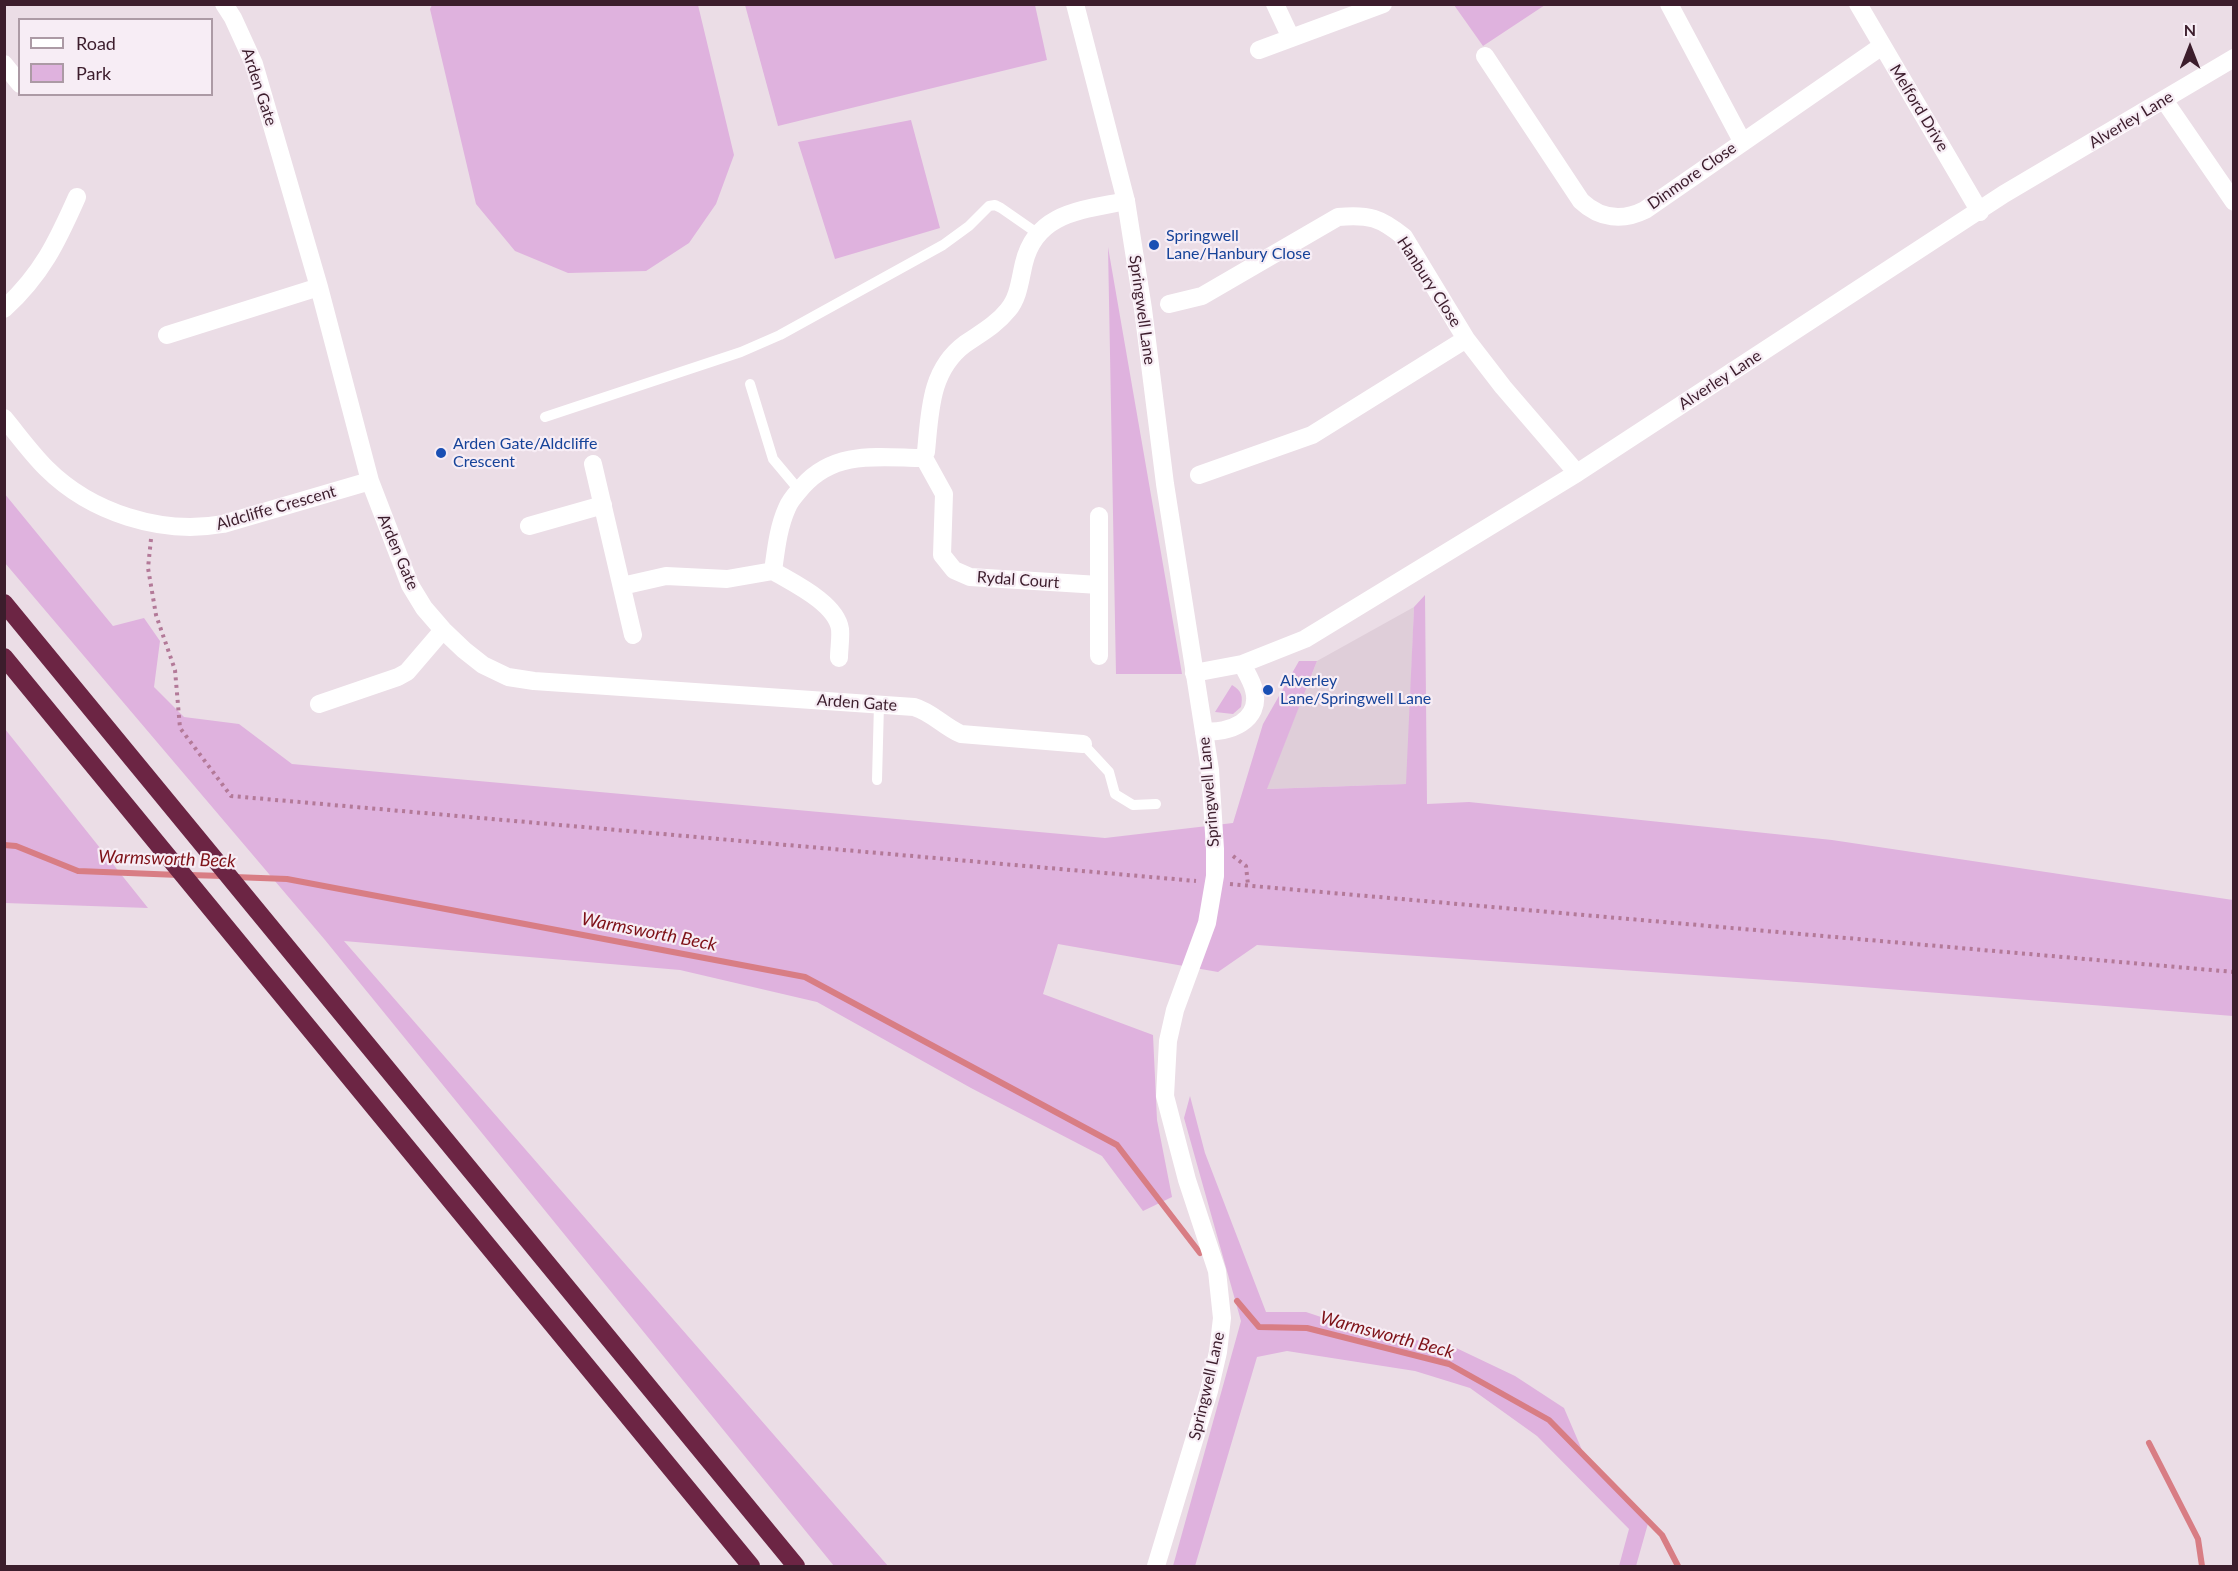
<!DOCTYPE html>
<style>
body{margin:0}
#map{position:relative;width:2238px;height:1571px;overflow:hidden;background:#ebdde6;font-family:Lato,sans-serif}
canvas{display:block}
.frame{position:absolute;inset:0;border:6px solid #3c1d2c;pointer-events:none}
.legend{position:absolute;left:18px;top:18px;width:195px;height:78px;box-sizing:border-box;background:#f7edf5;border:2px solid #ac9aa5;margin:0;padding:8px 10px;list-style:none;font-size:18px;color:#3c1d2c}
.legend li{display:flex;align-items:center;gap:12px;height:30px}
.legend b{width:30px;border:2px solid #ac9aa5}
.north{position:absolute;left:2160px;top:18px;width:60px;height:60px;-webkit-text-stroke:4px #f7edf5;paint-order:stroke;rotate:0deg;font-size:16px;font-weight:700;line-height:24px;text-align:center;color:#3c1d2c}
.north::after{content:'';display:block;margin:auto;width:21px;height:27px;background:#3c1d2c;clip-path:polygon(50% 0,100% 100%,50% 72%,0 100%)}
</style>
<div id="map">
<canvas width="2238" height="1571"></canvas>
<div class="frame"></div>
<ul class="legend">
<li><b style="height:8px;background:#fff"></b>Road</li>
<li><b style="height:16px;background:#dfb2de"></b>Park</li>
</ul>
<div class="north">N</div>
</div>
<script>
const ctx = document.querySelector('canvas').getContext('2d');
ctx.lineJoin = 'round';
function fillPath(path, color) { ctx.fillStyle = color; ctx.fill(path, 'evenodd'); }
function strokePath(path, color, width, dash) { ctx.strokeStyle = color; ctx.lineWidth = width; ctx.lineCap = dash ? 'butt' : 'round'; ctx.setLineDash(dash || []); ctx.stroke(path); }
function write(font, color, halo, rows, align = 'center') {
  ctx.font = font + ' Lato,sans-serif'; ctx.lineWidth = 4.5; ctx.setLineDash([]); ctx.textBaseline = 'middle'; ctx.strokeStyle = halo; ctx.fillStyle = color; for (const [text, x, y, turn = 0] of rows) {
    ctx.save(); ctx.translate(x, y); ctx.rotate((+turn || 0) * Math.PI / 180); ctx.textAlign = isNaN(turn) ? turn : align; if (halo) ctx.strokeText(text, 0, 0); ctx.fillText(text, 0, 0); ctx.restore();
  }
}
fillPath(new Path2D(`
 M1414,607L1407,784L1266,789L1317,661Z`), '#dfced9');
fillPath(new Path2D(`
 M432,5H698L734,155L716,204L689,243L646,271L568,273L515,251L476,204L430,9Z
 M745,5H1035L1047,60L778,126Z
 M1454,5H1545L1483,46Z
 M911,120L940,228L835,259L798,142Z
 M1108,247L1182,674H1116Z
 M4,493L113,626L144,618L160,641L154,687L184,717L239,724L292,764L1105,838L1233,823L1263,724L1299,661H1317L1267,789L1406,784L1414,607L1425,595L1427,804L1469,802L1832,840L2233,900V1016L1811,983L1257,945L1218,972L1058,944L1043,994L1153,1035L1157,1120L1172,1197L1143,1211L1102,1156L971,1088L817,1002L680,970L344,941L888,1566H834L325,940L5,563Z
 M1232,685C1242,691 1243,696 1241,707L1233,714L1215,712Z
 M4,729H5L148,908L5,903Z
 M1190,1096L1205,1153L1266,1312H1306L1366,1332L1452,1346L1515,1376L1564,1408L1585,1457L1649,1520L1636,1566H1619L1629,1529L1537,1436L1470,1388L1415,1371L1287,1351L1257,1357L1195,1566H1173L1241,1321L1184,1118Z`), '#dfb2de');
strokePath(new Path2D(`
 M4,845L16,846L78,871L179,875
 M189,875L224,876
 M234,877L287,879L805,977L1117,1145L1200,1253
 M1237,1301L1259,1327L1307,1328L1449,1364L1549,1420L1662,1535L1678,1566
 M2149,1443L2198,1539L2202,1566`), '#d87d84', 6);
strokePath(new Path2D(`
 M151,539L148,568L156,615L175,670L180,728L231,796L1196,881
 M1233,856L1246,866L1248,885
 M1230,884L2234,972`), '#b37998', 4, [3, 4.5]);
strokePath(new Path2D(`
 M750,384L773,459L799,490
 M545,417L741,352L780,335L943,245L969,226L989,206L995,205L1001,208L1037,233
 M1083,744L1109,772L1115,794L1133,805L1156,804
 M877,780L879,704`), '#fff', 10);
strokePath(new Path2D(`
 M224,4L233,18L254,64L319,287L370,481L410,585L424,608L443,630L464,650L483,665L508,677L534,681L914,707C932,712 944,727 961,734L1083,744
 M1275,4L1291,38
 M1669,4L1742,141
 M1858,4L1980,212
 M1259,50L1383,4
 M1485,56L1581,201C1600,219 1623,221 1645,210L1882,46
 M4,64L20,84
 M2164,100L2234,202
 M1169,304L1202,296L1338,217C1369,214 1381,218 1404,237L1466,339L1503,387L1577,473
 M4,309C42,274 57,242 77,197
 M167,335L319,287
 M4,418C18,435 31,453 46,468C91,513 161,535 223,524L370,481
 M923,456L944,494L942,555L954,570L970,577L1099,585
 M593,464L633,635
 M1199,475L1312,435L1466,339
 M529,526L603,505
 M773,571C776,550 778,528 787,508C790,500 797,493 803,486C834,451 876,457 918,458L923,456L926,452C930,411 930,370 965,344C981,333 996,325 1008,310C1019,297 1020,279 1024,263C1036,212 1083,210 1126,201
 M622,586L666,576L727,579L773,571C793,583 836,603 840,629C841,638 839,649 839,658
 M1099,656V516
 M1194,673L1242,664L1305,639L1577,473L2004,194L2234,58
 M319,704L398,677L407,672L443,630
 M1204,731C1228,734 1262,721 1254,690C1252,681 1246,672 1242,664`), '#fff', 18);
strokePath(new Path2D(`
 M1075,4L1126,201L1143,309L1165,484L1210,770L1215,849V876L1207,923L1175,1010L1168,1041L1165,1096L1187,1180L1217,1271L1222,1318L1218,1352L1209,1391L1156,1566`), '#fff', 18);
strokePath(new Path2D(`
 M4,603L796,1566
 M4,657L751,1566`), '#6c2544', 18);
for (const [x, y, r, color] of [
 [1154,245,6,"#1a4fb4"],
 [441,453,6,"#1a4fb4"],
 [1268,690,6,"#1a4fb4"]
]) { const dot = new Path2D(); dot.arc(x, y, r, 0, 2 * Math.PI); ctx.fillStyle = color; ctx.fill(dot); strokePath(dot, '#f7edf5', 2); }
write('16px', '#3c1d2c', '#f7edf5', [
 ["Arden Gate",259,87,72],
 ["Melford Drive",1919,108,59],
 ["Alverley Lane",2131,120,-31],
 ["Dinmore Close",1692,176,-35],
 ["Hanbury Close",1429,282,57],
 ["Springwell Lane",1142,310,82],
 ["Alverley Lane",1720,380,-33],
 ["Aldcliffe Crescent",276,508,-16],
 ["Arden Gate",398,552,67],
 ["Rydal Court",1018,580,4],
 ["Arden Gate",857,703,4],
 ["Springwell Lane",1209,792,-95],
 ["Springwell Lane",1207,1386,-77]
]);
write('16px', '#164399', '#f7edf5', [
 ["Springwell",1166,236],
 ["Lane/Hanbury Close",1166,254],
 ["Arden Gate/Aldcliffe",453,444],
 ["Crescent",453,462],
 ["Alverley",1280,681],
 ["Lane/Springwell Lane",1280,699]
], 'left');
write('italic 18px', '#7e1117', '#f7edf5', [
 ["Warmsworth Beck",167,859,2],
 ["Warmsworth Beck",649,932,11],
 ["Warmsworth Beck",1387,1335,15]
]);
</script>
